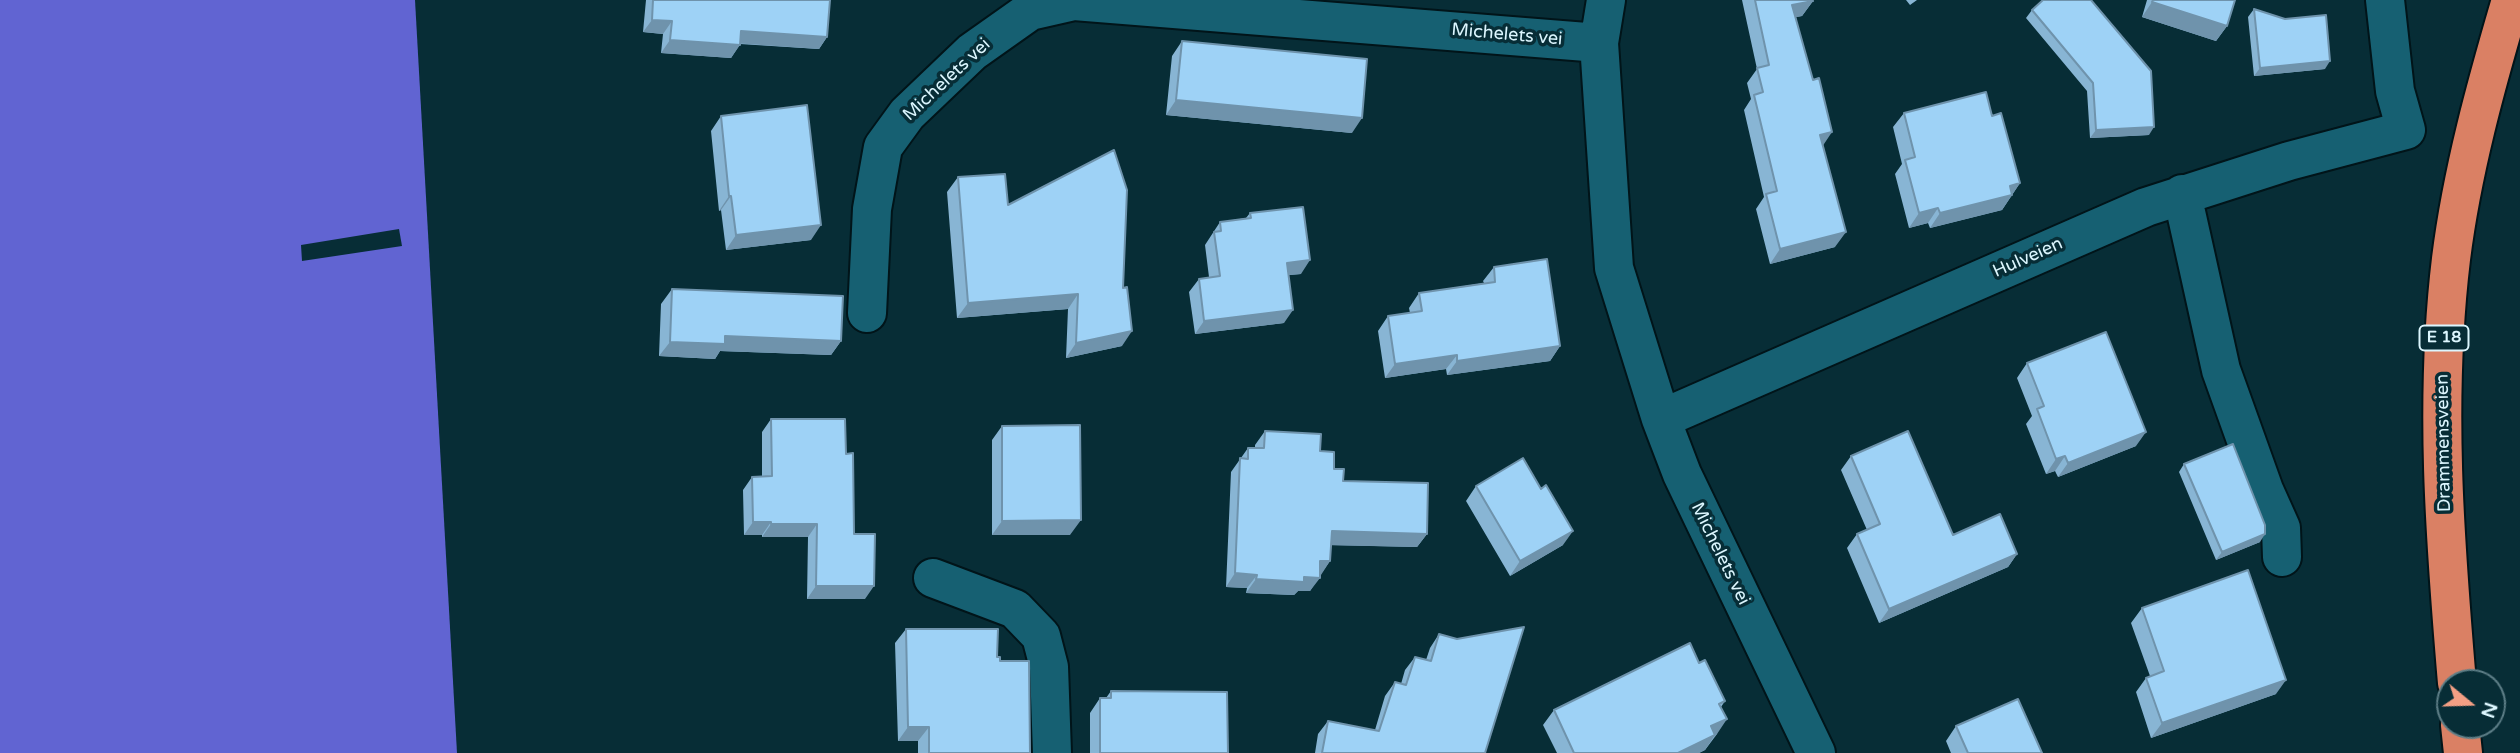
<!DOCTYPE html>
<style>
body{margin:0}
#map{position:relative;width:2520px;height:753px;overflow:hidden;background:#072d36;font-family:"Varela Round",sans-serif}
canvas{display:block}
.north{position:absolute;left:2436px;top:669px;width:70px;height:70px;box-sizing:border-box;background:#072d36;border:2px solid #5c7d86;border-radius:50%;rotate:109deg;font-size:19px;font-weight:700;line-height:28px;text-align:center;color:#dcf6fe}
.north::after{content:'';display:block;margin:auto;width:24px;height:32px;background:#f39f84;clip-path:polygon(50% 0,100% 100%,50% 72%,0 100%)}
</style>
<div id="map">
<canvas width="2520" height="753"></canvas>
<div class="north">N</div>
</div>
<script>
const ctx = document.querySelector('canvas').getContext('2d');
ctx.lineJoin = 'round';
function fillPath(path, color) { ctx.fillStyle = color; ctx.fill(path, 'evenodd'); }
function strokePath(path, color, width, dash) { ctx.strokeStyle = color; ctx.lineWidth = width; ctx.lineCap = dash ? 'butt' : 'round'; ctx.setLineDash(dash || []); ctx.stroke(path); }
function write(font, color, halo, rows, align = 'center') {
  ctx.font = font + ' "Varela Round",sans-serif'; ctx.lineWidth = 7; ctx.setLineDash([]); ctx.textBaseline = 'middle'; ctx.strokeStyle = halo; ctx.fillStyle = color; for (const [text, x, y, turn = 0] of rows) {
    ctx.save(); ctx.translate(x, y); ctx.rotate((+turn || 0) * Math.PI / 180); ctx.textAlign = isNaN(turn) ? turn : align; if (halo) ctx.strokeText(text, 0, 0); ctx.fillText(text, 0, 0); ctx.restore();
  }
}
fillPath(new Path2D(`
 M0,0H415L457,753H0Z`), '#6164d2');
fillPath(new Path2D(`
 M399,229L402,246L302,261L301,245Z`), '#072d36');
const minor = new Path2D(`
 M1606,0L1599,43L1614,268L1661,419L1682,474L1816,753
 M2182,194L2221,370L2264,490L2281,528L2282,557
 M867,313L872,209L883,147L907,114L972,52L1030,11L1074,1L1599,43
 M1661,419L2146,207L2289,161L2406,130L2395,91L2385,0
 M933,578L1015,609L1041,636L1049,667L1052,753`);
const highway = new Path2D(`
 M2457,683C2445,542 2434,400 2451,259C2462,171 2486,85 2511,0
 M2460,725L2463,753`);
strokePath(minor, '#011419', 42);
strokePath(highway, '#011419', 42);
strokePath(minor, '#166072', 38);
strokePath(highway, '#da8064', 38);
fillPath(new Path2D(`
 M646,0H830L827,37L819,49L740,44L731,58L661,53L663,34L643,32Z
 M1742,0H1812L1813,1L1802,16L1796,17L1823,146L1835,247L1770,264L1756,209L1764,197L1744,110L1751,99L1747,83L1757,69Z
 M1906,0H1917L1910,5Z
 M2147,0H2235L2227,26L2216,41L2142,17Z
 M2254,9L2325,69L2254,76L2248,17Z
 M2032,10L2149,135L2090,138L2087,91L2026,18Z
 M1182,41L1352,133L1166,115L1172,56Z
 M1904,113L1992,116L2020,183L2002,210L1930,228L1928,223L1909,228L1895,174L1902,164L1893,127Z
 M721,116L811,240L726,250L721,210L719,211L711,131Z
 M958,177L1008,205L1123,288L1122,346L1066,358L1068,309L957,318L947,192Z
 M1250,213L1301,274L1289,275L1284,323L1195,334L1189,292L1199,279L1209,277L1205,245L1220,222L1246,218Z
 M1494,267L1560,346L1550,361L1447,375L1446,369L1385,378L1378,331L1388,316L1410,313L1409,308L1419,293L1484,283L1483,281Z
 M672,289L841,341L831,355L720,351L715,359L659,356L661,304Z
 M2027,363L2136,446L2058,477L2055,471L2046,474L2026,424L2032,416L2017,378Z
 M771,419L846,454L854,534L865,599H807L808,537H762V535H744L743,490L752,477L762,476V432Z
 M1002,426L1070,535H992V440Z
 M1265,431L1320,451L1343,481L1427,534L1417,547L1331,545L1330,561L1320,575L1310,591H1298L1294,595L1246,593L1247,588L1226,587L1231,472L1248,448H1255V445Z
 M1851,456L1953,535L2017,554L2008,567L1879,623L1847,548L1857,534L1867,530L1841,470Z
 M2184,464L2260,542L2216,560L2179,472Z
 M1476,486L1563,545L1510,576L1466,501Z
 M2142,608L2276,694L2151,738L2136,692L2146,678L2150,676L2131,623Z
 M906,629L997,657L1030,753H918V741H898L895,643Z
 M1439,634L1485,753H1315L1318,734L1328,721L1375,730L1385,696L1395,682L1401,684L1405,670L1415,657L1426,660L1430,648Z
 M1699,663L1725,701L1721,707L1717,734L1705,750L1699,753H1557L1543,725L1554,710Z
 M1111,691L1228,753H1090V713L1100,698H1106Z
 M1956,726L2042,753H1951L1946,741Z`), '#88b5d4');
fillPath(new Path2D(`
 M1813,1L1802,16L1782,20L1792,5Z
 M2152,2L2227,26L2216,41L2142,17Z
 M652,20L672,21L663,34L643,32Z
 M741,31L827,37L819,49L733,43Z
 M670,40L740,45L731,58L661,53Z
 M2330,61L2325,69L2254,76L2260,68Z
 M1176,100L1362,118L1352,133L1166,115Z
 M2154,127L2149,135L2090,138L2096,130Z
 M1832,132L1822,147L1820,135Z
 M2020,183L2002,210L1930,228L1940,213L2010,186Z
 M729,196H731L721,210L719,211Z
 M1938,208L1928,223L1909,228L1919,213Z
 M821,225L811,240L726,250L736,235Z
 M1846,232L1835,247L1770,264L1780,249Z
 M1310,260L1301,274L1278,276L1287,263Z
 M1078,294L1068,309L957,318L968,303Z
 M1293,310L1284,323L1195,334L1204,321Z
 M1132,331L1122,346L1066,358L1076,343Z
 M725,336L841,341L831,355L720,351L715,359L659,356L670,342Z
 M1560,346L1550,361L1447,375L1457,361Z
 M1457,355L1446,369L1385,378L1395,364Z
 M2146,432L2136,446L2058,477L2068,463Z
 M2065,456L2055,471L2046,474L2056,459Z
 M1081,520L1070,535H992L1002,521Z
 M753,522H771L762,535H744Z
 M771,524H817L808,537H762Z
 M1332,531L1427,534L1417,547L1322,545Z
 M1573,531L1563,545L1510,576L1520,561Z
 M2265,534L2260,542L2216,560L2222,552Z
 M2017,554L2008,567L1879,623L1889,609Z
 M1320,561H1330L1321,575L1311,574Z
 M1235,573L1257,575L1247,588L1226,587Z
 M1304,577L1320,578L1310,591H1298L1294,595L1246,593L1256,579Z
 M816,586H874L865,599H807Z
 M2286,680L2276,694L2151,738L2162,723Z
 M1727,719L1717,734L1701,741L1711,726Z
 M908,727H929L918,741H898Z
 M1715,735L1705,750L1699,753H1678Z`), '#6f93ac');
const building = new Path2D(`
 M653,0H830L827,37L741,31L740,45L670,40L672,21L652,20Z
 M1755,0H1812L1813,1L1792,5L1813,80L1819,78L1832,132L1820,135L1846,232L1780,249L1766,194L1777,191L1754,95L1763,92L1757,68L1769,65Z
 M2043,0H2091L2151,71L2154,127L2096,130L2093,83L2032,10Z
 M2153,0H2235L2227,26L2152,2Z
 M2254,9L2285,19L2326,15L2330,61L2260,68Z
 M1182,41L1367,59L1362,118L1176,100Z
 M1986,92L1992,116L2001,113L2020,183L2010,186L2012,195L1940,213L1938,208L1919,213L1905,160L1915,157L1904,113Z
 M807,105L821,225L736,235L731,196H729L721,116Z
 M1114,150L1127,190L1123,288L1127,287L1132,331L1076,343L1078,294L968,303L958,177L1005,174L1008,205Z
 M1303,207L1310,260L1287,263L1293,310L1204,321L1199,279L1220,276L1214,232L1221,231L1220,222L1251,218L1250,213Z
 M1547,259L1560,346L1457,361V355L1395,364L1388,316L1422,311L1419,293L1495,282L1494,267Z
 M672,289L843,296L841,341L725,336V344L670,342Z
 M2106,332L2146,432L2068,463L2065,456L2056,459L2037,409L2044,406L2027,363Z
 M771,419H845L846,454L853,453L854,534H875L874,586H816L817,524H771V522H753L752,477L772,476Z
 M1080,425L1081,520L1002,521V426Z
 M1265,431L1321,434L1320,451L1334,452V469H1344L1343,481L1428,483L1427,534L1332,531L1330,561H1320V578L1304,577V582L1256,579L1257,575L1235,573L1240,458L1248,459V448H1264Z
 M1908,431L1953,535L2000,514L2017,554L1889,609L1857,534L1880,524L1851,456Z
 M2233,444L2265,525V534L2222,552L2184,464Z
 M1523,458L1541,489L1546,485L1573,531L1520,561L1476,486Z
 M2248,570L2286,680L2162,723L2146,678L2164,671L2142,608Z
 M1524,627L1485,753H1322L1328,721L1379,731L1395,682L1406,685L1415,657L1431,661L1439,634L1457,639Z
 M906,629H998L997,657H1000V661H1029L1030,753H929V727H908Z
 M1690,643L1699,663L1705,660L1725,701L1719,704L1727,719L1711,726L1715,735L1678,753H1574L1554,710Z
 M1111,691L1227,692L1228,753H1100V698H1111Z
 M2018,699L2042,753H1968L1956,726Z`);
fillPath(building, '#9ed2f6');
strokePath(building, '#6f93ac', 2);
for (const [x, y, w] of [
 [2444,338,49]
]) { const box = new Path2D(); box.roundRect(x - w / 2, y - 12.5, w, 25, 5); ctx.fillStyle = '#072d36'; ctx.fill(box); strokePath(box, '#dcf6fe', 2); }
write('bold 16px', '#dcf6fe', null, [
 ["E 18",2444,338]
]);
write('18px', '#dcf6fe', '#072d36', [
 ["Michelets vei",1507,35,5],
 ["Michelets vei",947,80,-43],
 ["Hulveien",2028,258,-24],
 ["Drammensveien",2444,443,-91],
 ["Michelets vei",1720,554,64]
]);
</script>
